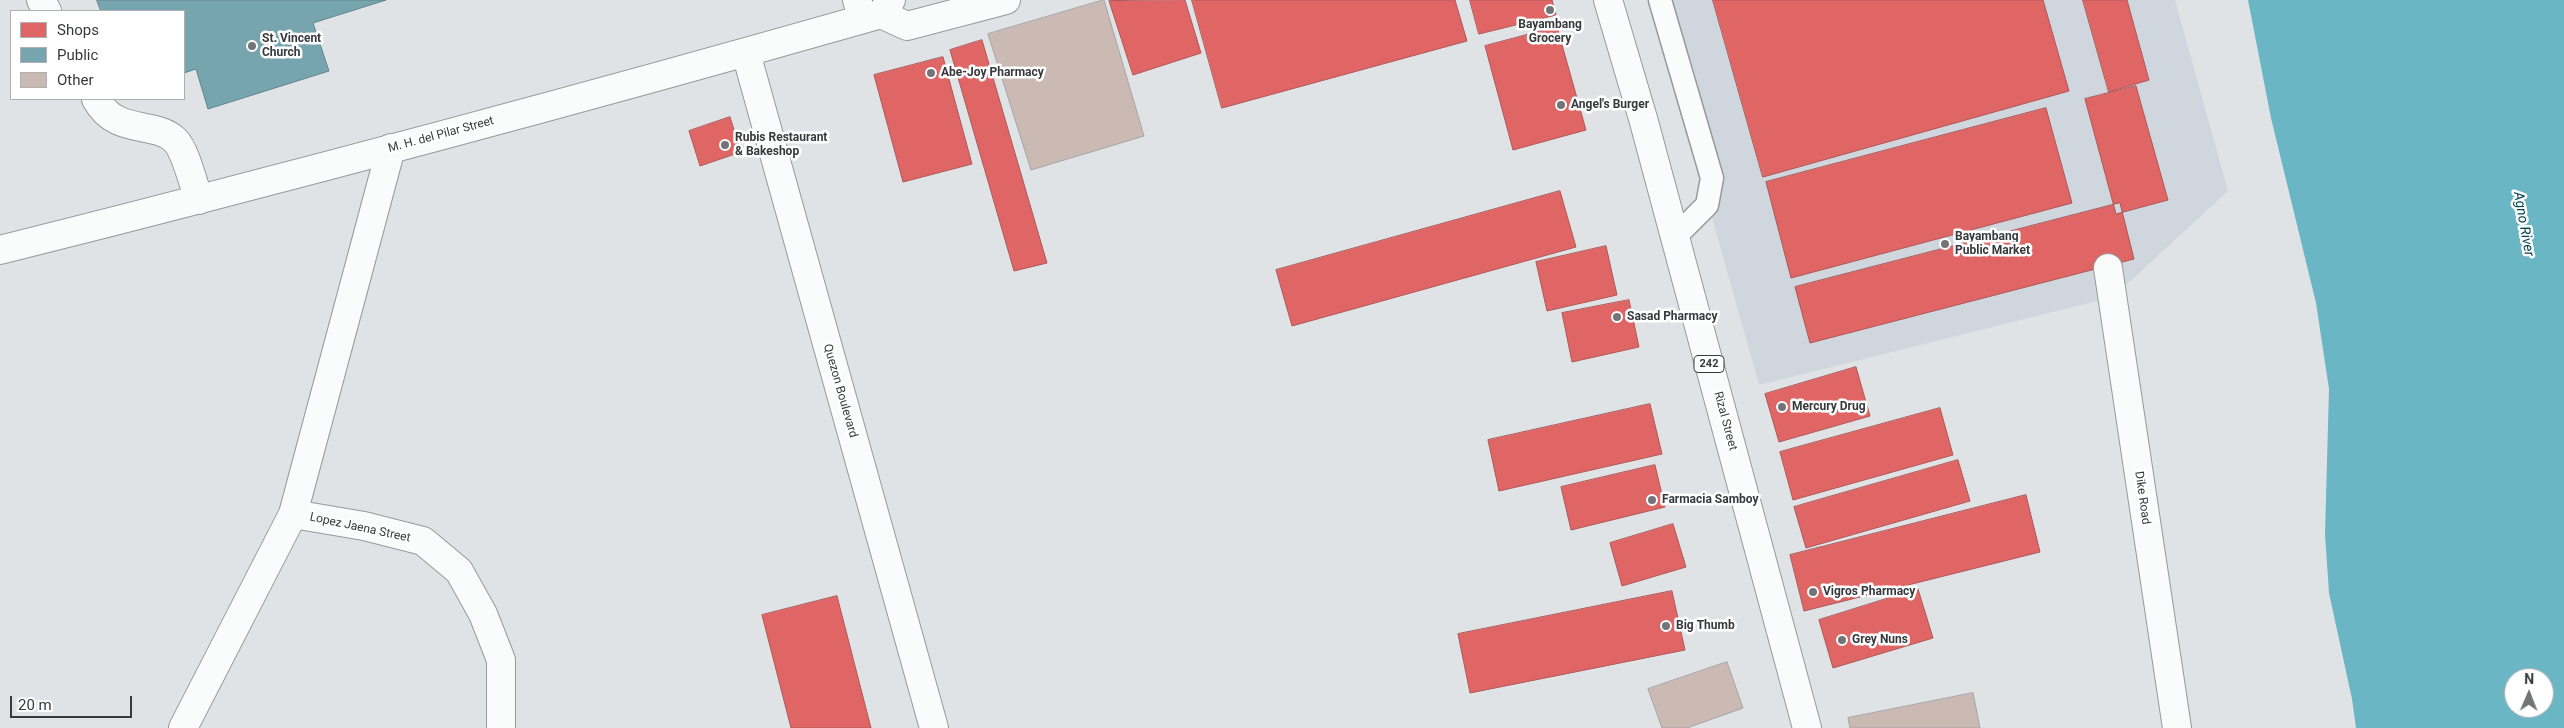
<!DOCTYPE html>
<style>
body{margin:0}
#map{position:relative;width:2564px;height:728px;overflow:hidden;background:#e0e3e6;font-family:Roboto,sans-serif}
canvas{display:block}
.legend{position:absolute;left:10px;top:10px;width:175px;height:90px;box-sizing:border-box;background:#fff;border:1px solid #afb0b1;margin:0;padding:6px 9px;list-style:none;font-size:15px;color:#37393c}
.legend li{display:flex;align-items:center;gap:10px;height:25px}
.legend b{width:25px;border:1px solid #afb0b1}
.north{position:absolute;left:2504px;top:668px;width:50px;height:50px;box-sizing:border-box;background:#fff;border:1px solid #afb0b1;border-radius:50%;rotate:1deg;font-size:14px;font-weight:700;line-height:20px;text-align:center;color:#37393c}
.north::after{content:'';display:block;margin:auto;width:18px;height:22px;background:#727478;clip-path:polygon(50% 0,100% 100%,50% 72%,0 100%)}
.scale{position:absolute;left:10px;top:696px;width:122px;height:22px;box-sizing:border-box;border:2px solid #37393c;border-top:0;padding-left:6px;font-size:15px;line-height:18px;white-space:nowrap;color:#37393c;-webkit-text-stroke:4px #fff;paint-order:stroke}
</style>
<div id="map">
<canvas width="2564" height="728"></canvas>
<ul class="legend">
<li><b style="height:14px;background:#e06666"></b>Shops</li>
<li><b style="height:14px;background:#76a5af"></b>Public</li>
<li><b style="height:14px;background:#cbbab4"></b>Other</li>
</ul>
<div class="north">N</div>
<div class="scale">20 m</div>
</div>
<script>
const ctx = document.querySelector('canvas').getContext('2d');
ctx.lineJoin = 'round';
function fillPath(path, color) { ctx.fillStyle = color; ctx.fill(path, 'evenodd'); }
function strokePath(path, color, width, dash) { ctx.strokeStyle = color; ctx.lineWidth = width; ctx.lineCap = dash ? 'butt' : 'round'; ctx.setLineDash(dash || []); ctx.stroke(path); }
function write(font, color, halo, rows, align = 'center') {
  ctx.font = font + ' Roboto,sans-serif'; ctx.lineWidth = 5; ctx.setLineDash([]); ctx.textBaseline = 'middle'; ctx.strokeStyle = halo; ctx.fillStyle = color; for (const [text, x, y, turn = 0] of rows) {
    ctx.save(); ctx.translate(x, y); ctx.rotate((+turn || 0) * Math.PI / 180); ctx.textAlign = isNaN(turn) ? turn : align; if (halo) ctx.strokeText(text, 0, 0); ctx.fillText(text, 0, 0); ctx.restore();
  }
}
fillPath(new Path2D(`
 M1651,0H2175L2228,191L2113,297L1759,385Z`), '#cfd6dd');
fillPath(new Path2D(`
 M2248,0H2564V728H2356L2352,699L2329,593L2325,534L2329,389L2316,303L2271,118ZM2514,678H2544V708H2514Z`), '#6ab6c4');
const shops = new Path2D(`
 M1185,0L1201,53L1133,75L1109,1Z
 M1192,0H1455L1467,41L1222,108Z
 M1470,0H1552L1556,15L1479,34Z
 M1713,0H2043L2069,91L1763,177Z
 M2083,0H2127L2149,80L2109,92Z
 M1557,27L1586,130L1513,150L1485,46Z
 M982,40L1047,263L1014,271L950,50Z
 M943,57L972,164L903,182L874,75Z
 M2136,86L2168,200L2116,214L2085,99Z
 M2046,108L2072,203L1791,278L1766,182Z
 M730,117L741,152L700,166L689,131Z
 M1560,191L1576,247L1292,326L1276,270Z
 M2120,203L2134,259L1810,343L1795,287Z
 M1606,246L1617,295L1547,311L1536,262Z
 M1629,300L1639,347L1572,362L1562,313Z
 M1856,367L1870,416L1779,442L1765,394Z
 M1650,404L1662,454L1499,491L1488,440Z
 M1940,408L1953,455L1793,500L1780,452Z
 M1958,460L1970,501L1806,548L1794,507Z
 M1655,465L1665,507L1571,530L1561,487Z
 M2026,495L2040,552L1804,611L1790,555Z
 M1673,524L1686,567L1622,586L1610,543Z
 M1918,589L1933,638L1833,668L1819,620Z
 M1672,591L1685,650L1470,693L1458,634Z
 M837,596L871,728H791L762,615Z`);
fillPath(shops, '#e06666');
strokePath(shops, '#ad5859', 1);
const public = new Path2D(`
 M97,0H386L313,23L329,71L208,109L196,69L184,73V11H101Z`);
fillPath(public, '#76a5af');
strokePath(public, '#63858c', 1);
const building = new Path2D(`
 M1104,0L1144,136L1031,170L988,34Z
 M1727,662L1743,708L1687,728H1662L1648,689Z
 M1973,693L1980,728H1850L1848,718Z`);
fillPath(building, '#cbbab4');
strokePath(building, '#a5a4a5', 1);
const lane = new Path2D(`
 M1660,0L1712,178L1707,205L1675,237`);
const street = new Path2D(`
 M41,0L47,11
 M857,0L863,19
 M746,53L934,728
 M96,99C116,136 154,120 175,140C186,151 193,184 199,200
 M2108,268L2177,728
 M293,514L364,526L423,541L459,571L483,614L501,660V728
 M183,728L293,514L391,148`);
const secondary = new Path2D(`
 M881,14L907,26L1006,0
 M0,250C295,176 589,97 881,14L891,0`);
const primary = new Path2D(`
 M1608,0L1644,122L1807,728`);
strokePath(lane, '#97999c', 25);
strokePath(street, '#97999c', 30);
strokePath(secondary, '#97999c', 30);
strokePath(primary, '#97999c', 30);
strokePath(lane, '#fafbfb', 22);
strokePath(street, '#fafbfb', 28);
strokePath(secondary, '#fafbfb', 28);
strokePath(primary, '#fafbfb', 28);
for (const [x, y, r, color] of [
 [1550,10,5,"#727478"],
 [252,46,5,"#727478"],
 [931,73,5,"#727478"],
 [1561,105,5,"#727478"],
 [725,145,5,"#727478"],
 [1945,244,5,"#727478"],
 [1617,317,5,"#727478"],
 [1782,407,5,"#727478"],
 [1652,500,5,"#727478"],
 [1813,592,5,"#727478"],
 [1666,626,5,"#727478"],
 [1842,640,5,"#727478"]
]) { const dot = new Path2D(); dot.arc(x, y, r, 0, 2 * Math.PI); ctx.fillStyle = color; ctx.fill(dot); strokePath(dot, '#fff', 2); }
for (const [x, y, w] of [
 [1709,364,30]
]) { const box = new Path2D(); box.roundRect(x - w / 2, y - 8.5, w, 17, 4); ctx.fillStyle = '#fff'; ctx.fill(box); strokePath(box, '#37393c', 1); }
write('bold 11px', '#37393c', null, [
 ["242",1709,364]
]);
write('bold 12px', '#37393c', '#fff', [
 ["Bayambang",1550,25,"center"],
 ["Grocery",1550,39,"center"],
 ["St. Vincent",262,39],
 ["Church",262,53],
 ["Abe-Joy Pharmacy",941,73],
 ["Angel's Burger",1571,105],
 ["Rubis Restaurant",735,138],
 ["& Bakeshop",735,152],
 ["Bayambang",1955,237],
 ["Public Market",1955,251],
 ["Sasad Pharmacy",1627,317],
 ["Mercury Drug",1792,407],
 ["Farmacia Samboy",1662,500],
 ["Vigros Pharmacy",1823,592],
 ["Big Thumb",1676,626],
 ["Grey Nuns",1852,640]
], 'left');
write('12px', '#37393c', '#fff', [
 ["M. H. del Pilar Street",441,135,-15],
 ["Quezon Boulevard",840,391,74],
 ["Rizal Street",1725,421,75],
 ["Dike Road",2142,498,82],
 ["Lopez Jaena Street",360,528,12]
]);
write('italic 14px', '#044650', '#fff', [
 ["Agno River",2523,224,80]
]);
</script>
